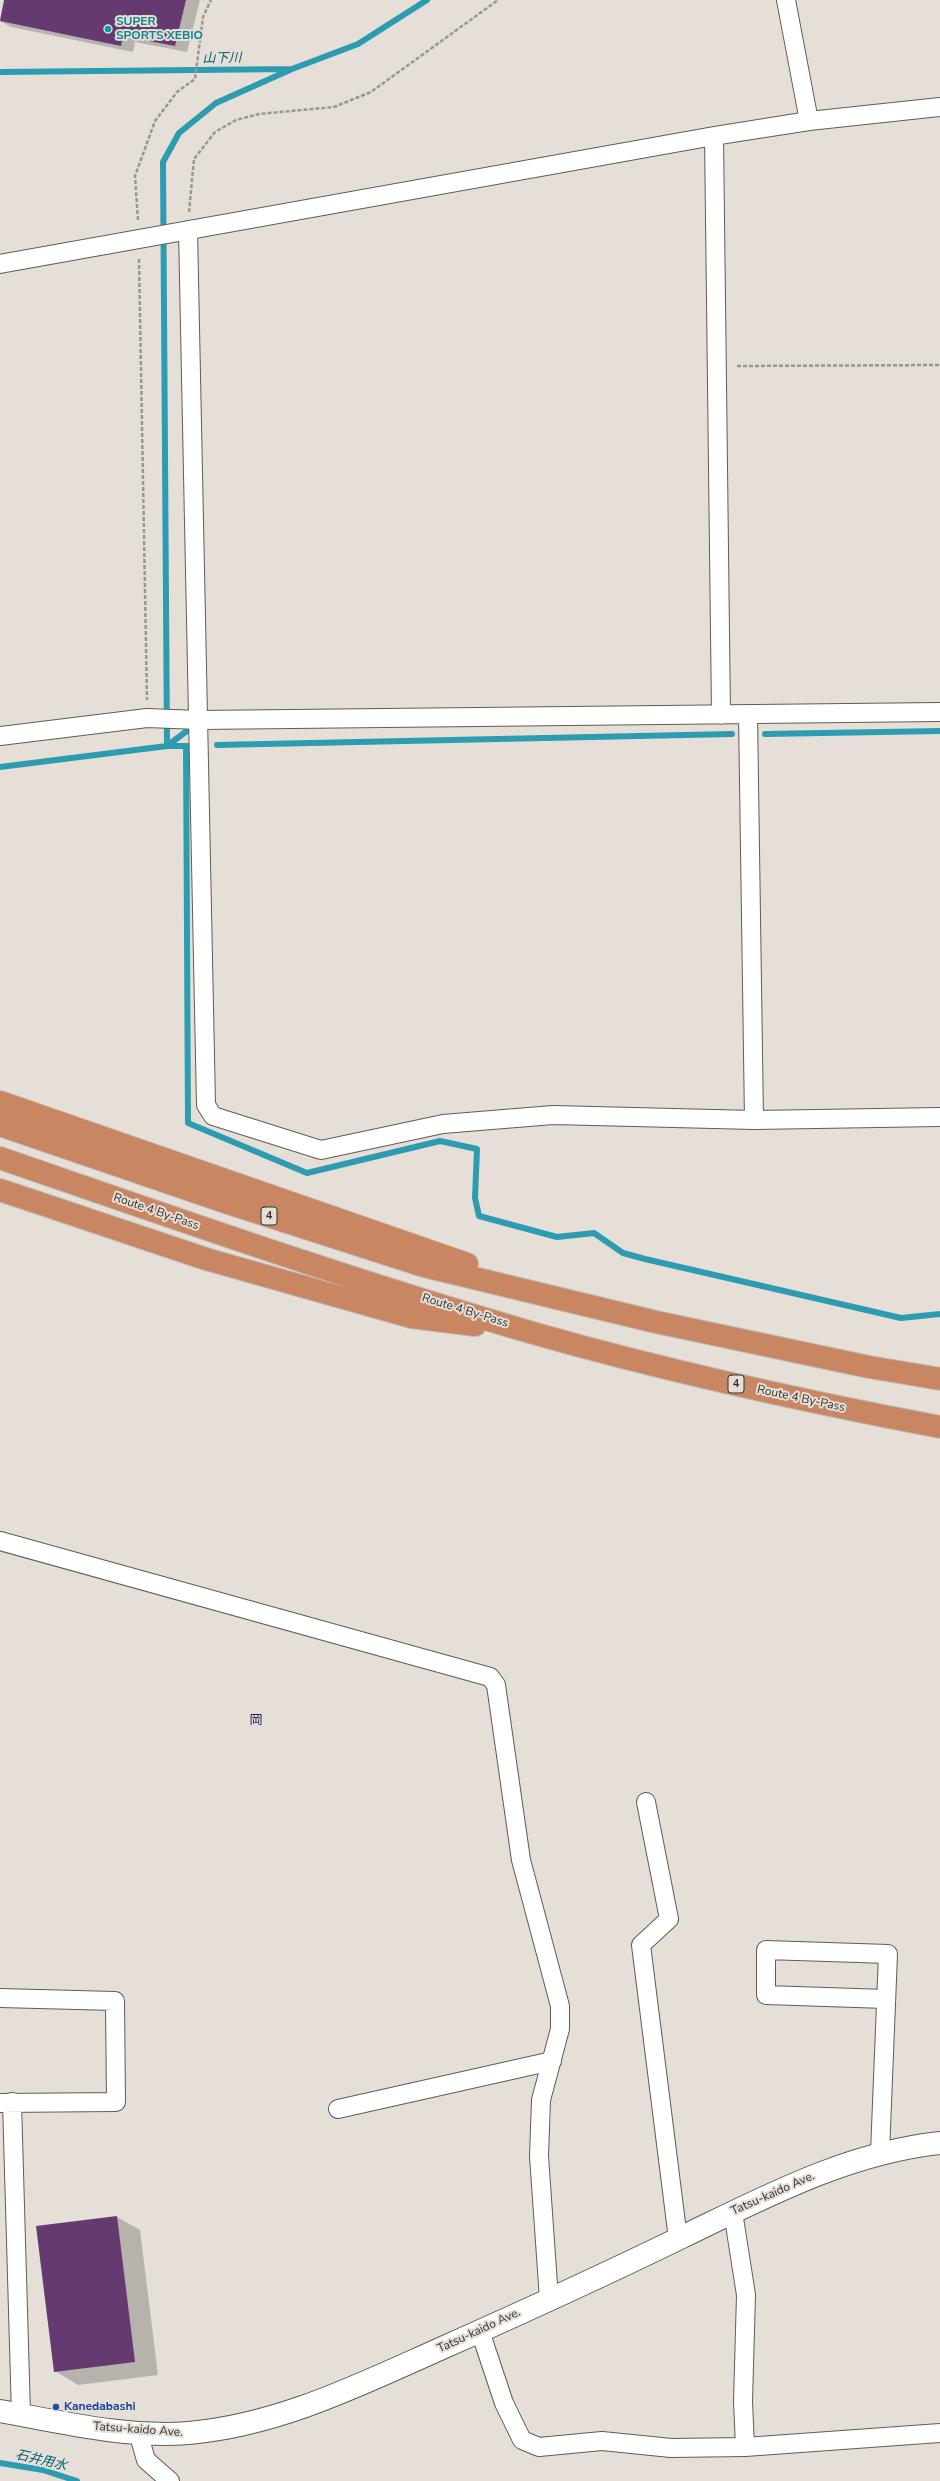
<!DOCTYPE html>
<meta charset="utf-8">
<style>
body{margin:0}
canvas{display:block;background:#e5dfd7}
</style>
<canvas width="940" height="2481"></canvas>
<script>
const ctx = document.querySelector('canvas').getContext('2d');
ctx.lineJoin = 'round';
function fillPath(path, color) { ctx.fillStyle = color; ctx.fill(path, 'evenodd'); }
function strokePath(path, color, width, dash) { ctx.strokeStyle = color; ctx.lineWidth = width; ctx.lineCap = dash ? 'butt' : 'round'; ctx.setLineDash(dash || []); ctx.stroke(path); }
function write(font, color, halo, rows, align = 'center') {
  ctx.font = font + ' "Nunito Sans","Noto Sans JP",sans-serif'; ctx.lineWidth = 4; ctx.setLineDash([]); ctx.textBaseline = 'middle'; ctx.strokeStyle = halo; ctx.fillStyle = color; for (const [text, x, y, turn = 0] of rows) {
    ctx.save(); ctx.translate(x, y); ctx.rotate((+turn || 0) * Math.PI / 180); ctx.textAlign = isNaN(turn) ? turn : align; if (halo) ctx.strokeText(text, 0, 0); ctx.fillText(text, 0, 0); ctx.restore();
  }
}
fillPath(new Path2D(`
 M5,0H200L187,52L135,42L133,52L11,27L0,21Z
 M117,2217L140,2230L158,2375L78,2385L55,2371Z`), '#0003');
strokePath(new Path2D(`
 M0,72L292,69L358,44L427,0
 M765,734L940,731
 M217,745L732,734
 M167,746L196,724
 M167,746L163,162L179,133L216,103L292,69
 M186,746L188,1123L307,1173L440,1141L477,1149L475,1198L479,1216L557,1237L594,1233L623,1253L645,1259L901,1318L940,1314
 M0,767L167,746H188
 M0,2463L43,2470L77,2481`), '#2d9cb1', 6);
fillPath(new Path2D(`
 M4,0H186L175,46L123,36L121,46L0,21Z
 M117,2216L135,2362L54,2372L36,2226Z`), '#643a71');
const street = new Path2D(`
 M786,0L809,121
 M714,136L721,715
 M188,230L206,1105L213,1116L321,1150L443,1124L553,1115L754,1120L940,1117
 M0,264L714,136L809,121L940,107
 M748,714L754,1120
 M0,736L147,718L199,720L940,712
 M0,1541L490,1677L496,1685L521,1860L560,2006V2029L541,2100L539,2156L549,2299
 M646,1802L669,1919L641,1945L678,2239
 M0,1998L115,2001L116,2102L0,2103
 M12,2102L21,2415
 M338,2109L552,2061
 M880,2153L888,1954L766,1950V1995L886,1999
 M733,2212L746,2295L743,2401L745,2447
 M480,2331L504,2403L522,2440L539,2447L602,2441L671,2448L745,2447L940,2433
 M138,2432L146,2460L170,2481`);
const secondary = new Path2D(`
 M0,2411C61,2422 126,2438 189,2433C279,2425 359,2385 440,2349C521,2313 602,2276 682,2237C765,2197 847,2153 940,2143`);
const highway = new Path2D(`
 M0,1102L467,1264
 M0,1125L228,1203L424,1266L656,1322L869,1367L940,1379
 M0,1158C177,1219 353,1281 533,1333C666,1371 803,1401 940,1427
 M0,1190L206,1259L411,1317L475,1325`);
strokePath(street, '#615c55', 20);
strokePath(secondary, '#615c55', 24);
strokePath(highway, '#bebdbc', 24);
strokePath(new Path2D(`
 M189,212L194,159L215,132L236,120L259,114L334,107L371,92L498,0
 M138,220L135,176L155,121L177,92L195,79L203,17L211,0
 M139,259L147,700
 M737,366L940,365`), '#9a9690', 2.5, [4, 2]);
strokePath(street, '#fff', 18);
strokePath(secondary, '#fff', 22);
strokePath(highway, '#c98663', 22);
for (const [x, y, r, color] of [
 [108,29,4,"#0f9aa8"],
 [56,2407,4,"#1a4fb4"]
]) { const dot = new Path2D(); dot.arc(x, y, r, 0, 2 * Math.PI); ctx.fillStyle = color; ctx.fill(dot); strokePath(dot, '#e5dfd7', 1.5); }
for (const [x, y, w] of [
 [269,1216,16],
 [736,1384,16]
]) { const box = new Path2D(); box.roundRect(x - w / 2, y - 9, w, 18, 3); ctx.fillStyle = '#e5dfd7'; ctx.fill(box); strokePath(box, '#34322f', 1); }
write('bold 11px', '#34322f', null, [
 ["4",269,1216],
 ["4",736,1384]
]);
write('bold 12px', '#0d838f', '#e5dfd7', [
 ["SUPER",116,22],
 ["SPORTS XEBIO",116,36]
], 'left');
write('12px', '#34322f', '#e5dfd7', [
 ["Route 4 By-Pass",156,1212,19],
 ["Route 4 By-Pass",465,1311,17],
 ["Route 4 By-Pass",801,1399,12],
 ["Tatsu-kaido Ave.",773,2194,-24],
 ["Tatsu-kaido Ave.",479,2331,-25],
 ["Tatsu-kaido Ave.",138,2430,4]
]);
write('bold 12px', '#164399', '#e5dfd7', [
 ["Kanedabashi",64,2407]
], 'left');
write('italic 13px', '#005f6e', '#e5dfd7', [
 ["山下川",222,59,-1],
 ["石井用水",41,2461,13]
]);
write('13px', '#23265f', '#e5dfd7', [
 ["岡",256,1721]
]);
</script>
